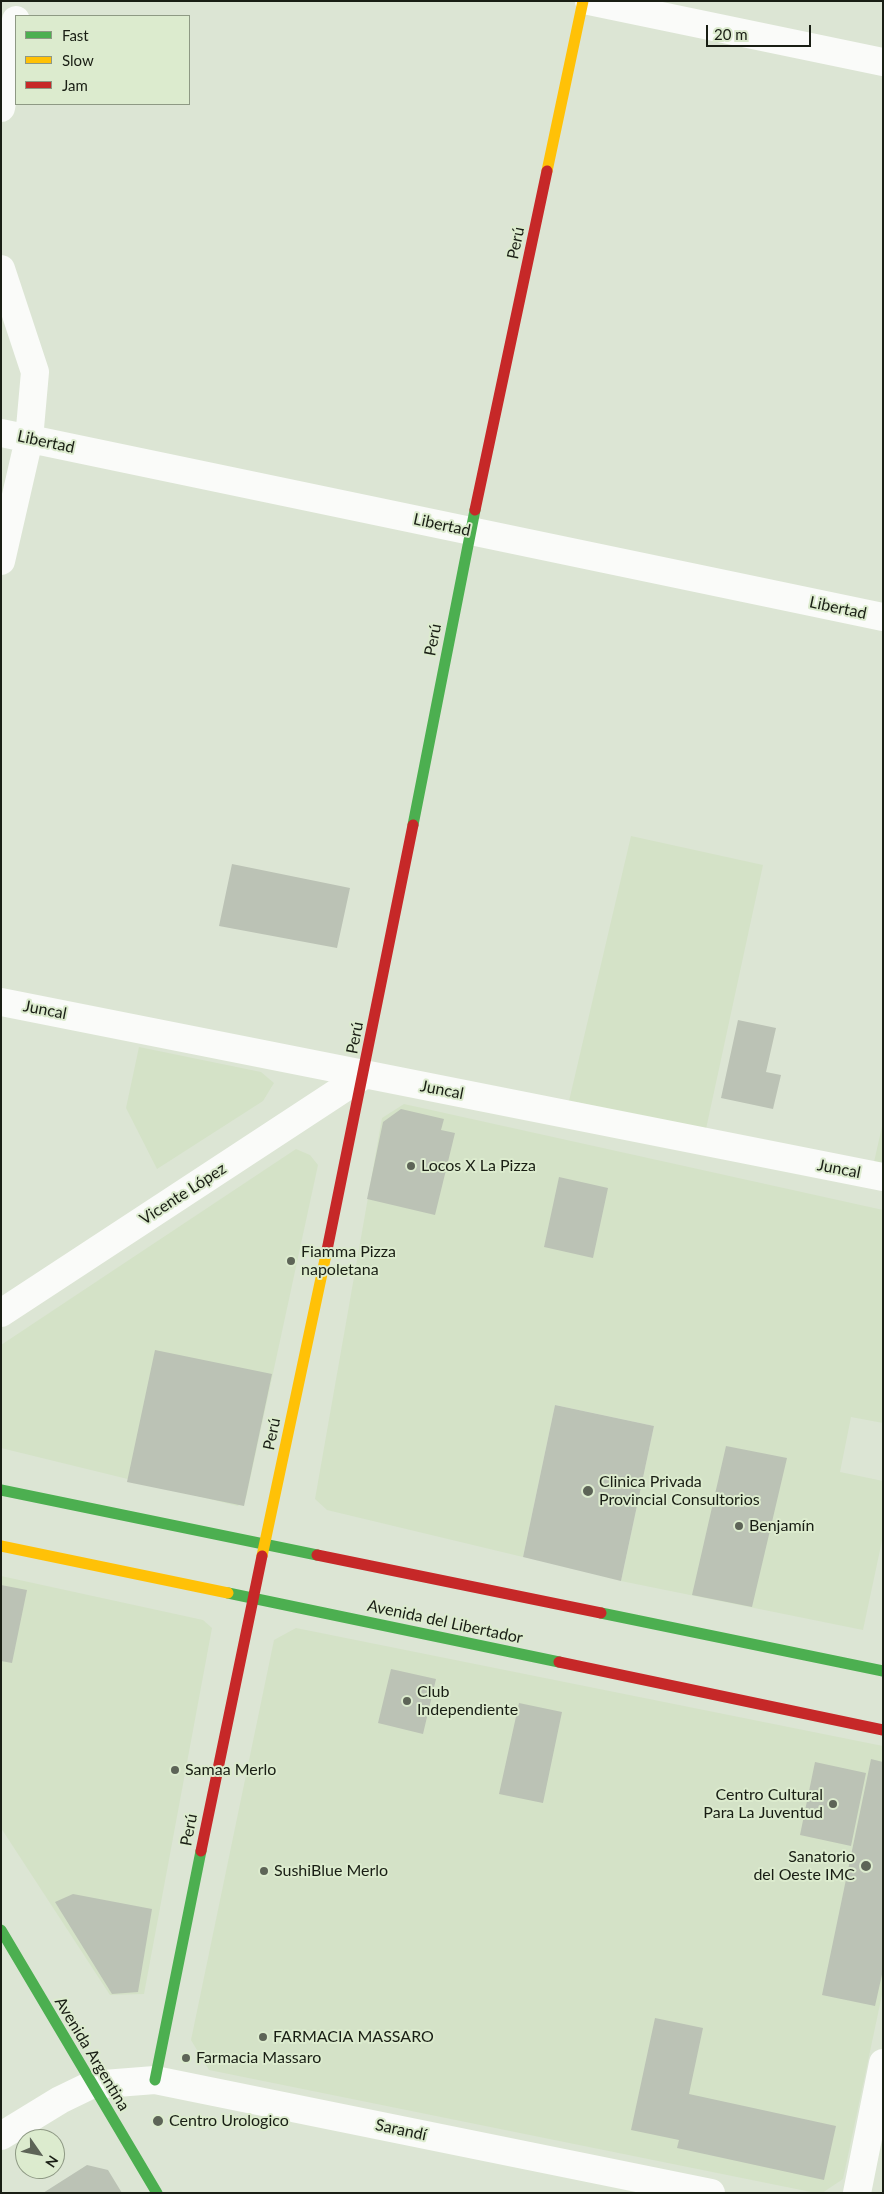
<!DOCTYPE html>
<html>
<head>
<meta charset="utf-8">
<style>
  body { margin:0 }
  #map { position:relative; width:884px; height:2194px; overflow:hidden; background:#dce5d4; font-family:Lato,sans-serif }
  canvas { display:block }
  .frame { position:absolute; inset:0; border:2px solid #191e14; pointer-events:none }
  .legend { position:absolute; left:15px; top:15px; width:175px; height:90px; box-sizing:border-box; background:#dcebce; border:1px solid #8e9984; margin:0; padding:6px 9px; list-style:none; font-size:15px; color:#191e14 }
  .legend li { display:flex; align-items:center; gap:10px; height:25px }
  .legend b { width:25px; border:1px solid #8e9984 }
  .north { position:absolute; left:15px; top:2129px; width:50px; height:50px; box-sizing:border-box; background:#dcebce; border:1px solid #8e9984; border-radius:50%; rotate:123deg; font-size:14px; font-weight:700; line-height:20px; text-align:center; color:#191e14 }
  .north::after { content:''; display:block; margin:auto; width:18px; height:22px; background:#5d6457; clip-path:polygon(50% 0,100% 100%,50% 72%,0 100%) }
  .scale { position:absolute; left:706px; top:25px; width:105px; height:22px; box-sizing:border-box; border:2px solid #191e14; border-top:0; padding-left:6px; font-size:15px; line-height:18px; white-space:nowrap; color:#191e14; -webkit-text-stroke:4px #dcebce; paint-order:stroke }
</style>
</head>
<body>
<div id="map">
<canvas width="884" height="2194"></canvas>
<div class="frame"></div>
<ul class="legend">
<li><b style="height:6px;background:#4caf50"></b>Fast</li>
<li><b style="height:6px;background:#ffc107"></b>Slow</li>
<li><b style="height:6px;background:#c62828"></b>Jam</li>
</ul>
<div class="north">N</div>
<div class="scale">20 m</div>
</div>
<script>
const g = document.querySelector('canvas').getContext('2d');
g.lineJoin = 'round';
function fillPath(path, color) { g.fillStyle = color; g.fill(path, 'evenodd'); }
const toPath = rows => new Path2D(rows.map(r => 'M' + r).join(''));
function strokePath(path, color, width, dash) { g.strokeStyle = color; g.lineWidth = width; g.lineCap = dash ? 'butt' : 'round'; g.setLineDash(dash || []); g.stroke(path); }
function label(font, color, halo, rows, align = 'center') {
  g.font = font + ' Lato,sans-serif'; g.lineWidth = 4; g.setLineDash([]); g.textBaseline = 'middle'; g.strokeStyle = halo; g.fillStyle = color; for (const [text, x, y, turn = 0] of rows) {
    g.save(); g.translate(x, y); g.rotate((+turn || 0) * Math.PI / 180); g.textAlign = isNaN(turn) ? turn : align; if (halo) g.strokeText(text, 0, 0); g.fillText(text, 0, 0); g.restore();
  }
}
const built = toPath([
  [631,836,763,865,706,1129,569,1101],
  [139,1047,261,1072,274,1083,263,1101,157,1169,126,1108],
  [404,1104,883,1210,883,1423,851,1417,840,1472,883,1481,883,1536,863,1630,621,1581,654,1426,555,1405,523,1557,327,1510,315,1499,382,1118],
  [883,1122,883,1163,874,1162],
  [296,1149,310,1155,318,1165,246,1498,238,1506,1,1448,1,1345],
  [1,1576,203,1620,212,1628,144,1994,110,1995,1,1828],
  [296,1628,883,1746,883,1990,843,2179,822,2193,816,2193,209,2070,191,2040,274,1640]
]);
const building = toPath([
  [232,864,350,888,337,948,219,926],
  [738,1020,776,1028,766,1072,781,1075,773,1109,721,1098],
  [401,1109,444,1119,441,1130,455,1133,435,1215,367,1199,383,1122],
  [559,1177,608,1188,593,1258,544,1247],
  [155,1350,272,1374,244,1506,127,1482],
  [555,1405,654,1426,621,1581,523,1557],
  [726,1446,787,1458,752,1607,692,1595],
  [1,1585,27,1590,12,1663,1,1661],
  [391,1669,436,1679,423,1734,378,1723],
  [519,1703,562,1712,543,1803,499,1794],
  [871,1759,883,1762,883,1970,875,2006,822,1995],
  [815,1762,866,1773,851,1846,800,1835],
  [73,1894,152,1909,138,1992,112,1994,55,1902],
  [655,2018,703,2028,689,2094,836,2126,824,2180,677,2148,679,2140,631,2130],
  [87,2165,108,2170,122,2193,43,2193]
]);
const street = toPath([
  [589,1,883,62],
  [1,108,16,20],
  [1,269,35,372,29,439,1,561],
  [1,433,883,617],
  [1,1002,883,1177],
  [1,1313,364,1075],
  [1,2136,60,2100,91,2085,155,2080,711,2193],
  [857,2193,883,2063]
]);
const fast = toPath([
  [413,825,475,510],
  [1,1490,317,1555],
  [228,1593,559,1662],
  [601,1613,883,1671],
  [1,1930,157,2193],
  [155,2080,201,1851]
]);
const slow = toPath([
  [547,171,583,1],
  [1,1546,228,1593],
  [262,1556,327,1250]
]);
const jam = toPath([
  [475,510,547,171],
  [327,1250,413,825],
  [317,1555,601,1613],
  [559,1662,883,1730],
  [201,1851,262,1556]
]);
const markers = [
  [411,1166,5,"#5d6457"],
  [291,1261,5,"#5d6457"],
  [588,1491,6,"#5d6457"],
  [739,1526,5,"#5d6457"],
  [407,1701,5,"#5d6457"],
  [175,1770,5,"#5d6457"],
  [833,1804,5,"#5d6457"],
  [866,1866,6,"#5d6457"],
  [264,1871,5,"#5d6457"],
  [263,2037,5,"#5d6457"],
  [186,2058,5,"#5d6457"],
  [158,2121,6,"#5d6457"]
];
const streetNames = [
  ["Perú",516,243,-78],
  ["Libertad",46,442,12],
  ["Libertad",442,525,12],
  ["Libertad",838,608,12],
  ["Perú",433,640,-79],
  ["Juncal",45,1010,11],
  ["Perú",355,1038,-79],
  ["Juncal",442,1090,11],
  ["Juncal",839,1169,11],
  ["Vicente López",183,1194,-33],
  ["Perú",272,1434,-78],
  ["Avenida del Libertador",445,1622,12],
  ["Perú",189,1830,-79],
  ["Avenida Argentina",92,2054,59],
  ["Sarandí",401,2130,12]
];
const poiNames = [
  ["Locos X La Pizza",421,1166],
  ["Fiamma Pizza",301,1252],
  ["napoletana",301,1270],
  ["Clinica Privada",599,1482],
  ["Provincial Consultorios",599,1500],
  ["Benjamín",749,1526],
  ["Club",417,1692],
  ["Independiente",417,1710],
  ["Samaa Merlo",185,1770],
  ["Centro Cultural",823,1795,"right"],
  ["Para La Juventud",823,1813,"right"],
  ["Sanatorio",855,1857,"right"],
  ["del Oeste IMC",855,1875,"right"],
  ["SushiBlue Merlo",274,1871],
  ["FARMACIA MASSARO",273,2037],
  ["Farmacia Massaro",196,2058],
  ["Centro Urologico",169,2121]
];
fillPath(built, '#d4e2c7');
fillPath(building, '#bbc2b5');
strokePath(street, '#fafbf9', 28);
strokePath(fast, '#4caf50', 11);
strokePath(slow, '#ffc107', 11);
strokePath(jam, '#c62828', 11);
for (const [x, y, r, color] of markers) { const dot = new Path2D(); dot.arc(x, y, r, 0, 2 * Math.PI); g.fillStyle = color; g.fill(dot); strokePath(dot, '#dcebce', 2); }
label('16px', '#191e14', '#dcebce', streetNames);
label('16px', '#191e14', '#dcebce', poiNames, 'left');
</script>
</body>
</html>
